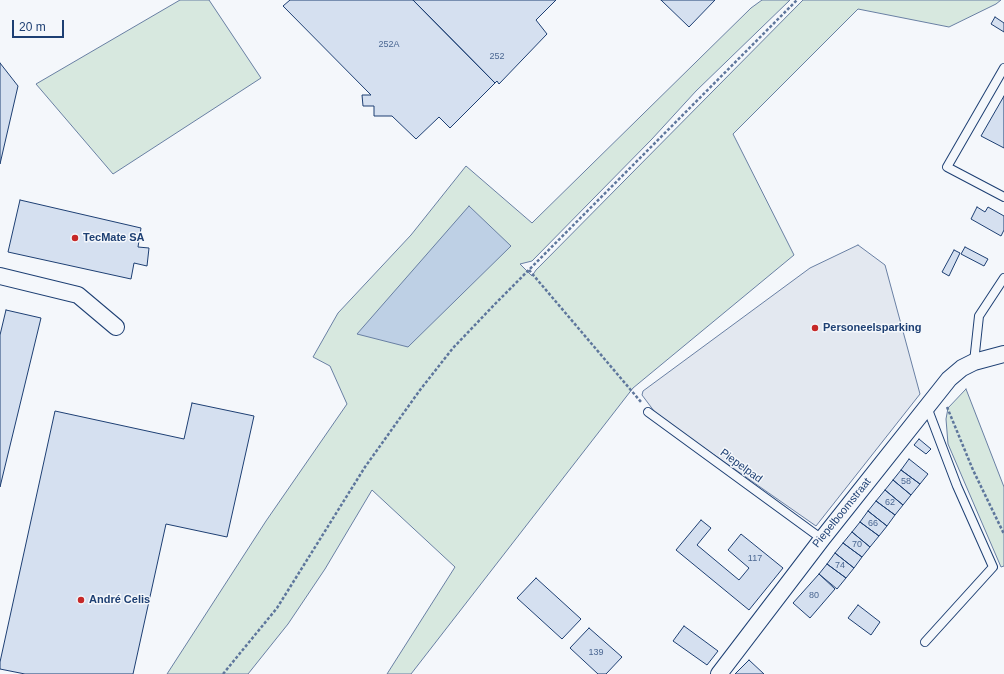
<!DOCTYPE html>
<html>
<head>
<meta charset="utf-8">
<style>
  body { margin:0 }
  #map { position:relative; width:1004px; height:674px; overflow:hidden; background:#f4f7fb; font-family:Helvetica,sans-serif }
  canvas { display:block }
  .scale { position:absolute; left:12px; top:20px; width:52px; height:18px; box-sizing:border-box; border:2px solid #1d3f73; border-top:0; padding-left:5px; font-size:12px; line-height:14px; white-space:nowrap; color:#1d3f73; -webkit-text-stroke:3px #f4f7fb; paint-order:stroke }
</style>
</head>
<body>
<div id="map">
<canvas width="1004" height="674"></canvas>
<div class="scale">20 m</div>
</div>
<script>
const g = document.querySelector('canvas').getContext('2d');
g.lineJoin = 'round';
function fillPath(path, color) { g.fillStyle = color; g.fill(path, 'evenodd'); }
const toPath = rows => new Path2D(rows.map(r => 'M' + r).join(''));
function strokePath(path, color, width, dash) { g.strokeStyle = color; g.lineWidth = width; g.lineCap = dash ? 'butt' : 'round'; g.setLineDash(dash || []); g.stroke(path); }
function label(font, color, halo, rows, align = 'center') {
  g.font = font + ' Helvetica,sans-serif'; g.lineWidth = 3; g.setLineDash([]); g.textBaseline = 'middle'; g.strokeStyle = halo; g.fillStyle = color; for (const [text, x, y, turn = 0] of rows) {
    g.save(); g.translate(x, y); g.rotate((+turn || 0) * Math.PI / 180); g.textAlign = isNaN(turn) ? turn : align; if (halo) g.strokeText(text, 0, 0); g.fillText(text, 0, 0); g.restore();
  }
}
const green = toPath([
  [180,0,209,0,261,78,113,174,36,84,180,0],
  [762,0,790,0,696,91,652,139,532,261,520,264,532,276,536,270,803,0,1001,0,996,4,949,27,858,9,733,134,794,255,633,388,411,674,387,674,455,567,372,490,325,569,288,624,248,674,167,674,266,521,347,404,330,366,313,357,338,313,411,235,466,166,532,223,751,8,762,0],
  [966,389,1004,487,1004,566,1001,567,948,444,946,419,948,408,966,389]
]);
const parking = toPath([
  [858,245,885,265,920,394,816,526,657,415,642,395,643,391,810,268,858,245]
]);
const water = toPath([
  [469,206,511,246,408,347,357,334,469,206]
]);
const building = toPath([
  [290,0,413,0,495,83,450,128,439,117,416,139,392,116,374,116,374,106,363,106,362,95,371,95,283,6,290,0],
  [413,0,556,0,536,20,547,34,499,84,497,81,495,83,413,0],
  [661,0,715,0,689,27,661,0],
  [995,17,1004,23,1004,32,991,24,995,17],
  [0,63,18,86,0,164,0,63],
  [1004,96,1004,148,981,136,1004,96],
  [20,200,141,228,138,247,149,248,147,266,134,263,131,279,8,252,20,200],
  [977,207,985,212,988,207,1004,216,1004,230,1001,236,971,219,977,207],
  [965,247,988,259,984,266,961,254,965,247],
  [954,250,960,253,949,276,942,272,954,250],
  [6,310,41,318,0,487,0,335,6,310],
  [192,403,254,416,227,537,166,524,133,674,25,674,0,669,0,662,55,411,184,439,192,403],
  [919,439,931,449,926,454,914,445,919,439],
  [909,459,928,474,920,484,901,470,909,459],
  [901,470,920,484,911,495,893,480,901,470],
  [893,480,911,495,903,505,885,490,893,480],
  [885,490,903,505,895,515,876,501,885,490],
  [876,501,895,515,887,526,868,511,876,501],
  [868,511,887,526,879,536,860,522,868,511],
  [701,520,711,528,697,545,739,580,749,568,728,550,741,534,783,568,749,610,676,550,701,520],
  [860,522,879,536,870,547,852,532,860,522],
  [852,532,870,547,862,557,843,543,852,532],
  [843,543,862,557,854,568,835,553,843,543],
  [835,553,854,568,846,578,827,564,835,553],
  [827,564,846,578,837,589,819,574,827,564],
  [819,574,835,589,810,618,793,603,819,574],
  [536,578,581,619,562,639,517,598,536,578],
  [858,605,880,622,871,635,848,618,858,605],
  [684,626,718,651,707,665,673,641,684,626],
  [589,628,622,657,606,674,598,674,570,648,589,628],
  [749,660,764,674,735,674,749,660]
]);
const path = toPath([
  [529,270,641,402],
  [947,407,973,470,1004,534],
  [223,674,277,608,365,467,420,390,453,348,495,304,797,0]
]);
const lane = toPath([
  [1004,68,947,167,1004,197],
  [974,362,979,316,1004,278],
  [648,412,822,539],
  [925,642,993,567,957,486,927,407]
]);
const street = toPath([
  [0,276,78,295,116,327],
  [719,674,822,539,949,379,962,368,974,362,1004,354]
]);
const markers = [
  [75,238,4,"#c62828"],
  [815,328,4,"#c62828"],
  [81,600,4,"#c62828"]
];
const numberNames = [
  ["252A",389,45],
  ["252",497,57],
  ["58",906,482],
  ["62",890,503],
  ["66",873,524],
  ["70",857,545],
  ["117",755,559],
  ["74",840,566],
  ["80",814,596],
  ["139",596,653]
];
const poiNames = [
  ["TecMate SA",83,238],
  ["Personeelsparking",823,328],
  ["André Celis",89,600]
];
const streetNames = [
  ["Piepelpad",741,466,36],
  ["Piepelboomstraat",842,513,-51]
];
fillPath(green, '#d7e8df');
strokePath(green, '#687fa3', 1);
fillPath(parking, '#e3e8f0');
strokePath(parking, '#687fa3', 1);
fillPath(water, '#bed0e5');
strokePath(water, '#687fa3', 1);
fillPath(building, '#d5e0f0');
strokePath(building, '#1d3f73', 1);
strokePath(lane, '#1d3f73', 10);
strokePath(street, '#1d3f73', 18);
strokePath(path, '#5e769c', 2.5, [3, 2]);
strokePath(lane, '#f4f7fb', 8);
strokePath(street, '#f4f7fb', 16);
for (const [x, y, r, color] of markers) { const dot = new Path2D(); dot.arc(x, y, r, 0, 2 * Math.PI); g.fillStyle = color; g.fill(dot); strokePath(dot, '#f4f7fb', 1.5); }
label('9px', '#4b6792', null, numberNames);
label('bold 11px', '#1d3f73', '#f4f7fb', poiNames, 'left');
label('11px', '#1d3f73', '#f4f7fb', streetNames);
</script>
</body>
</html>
